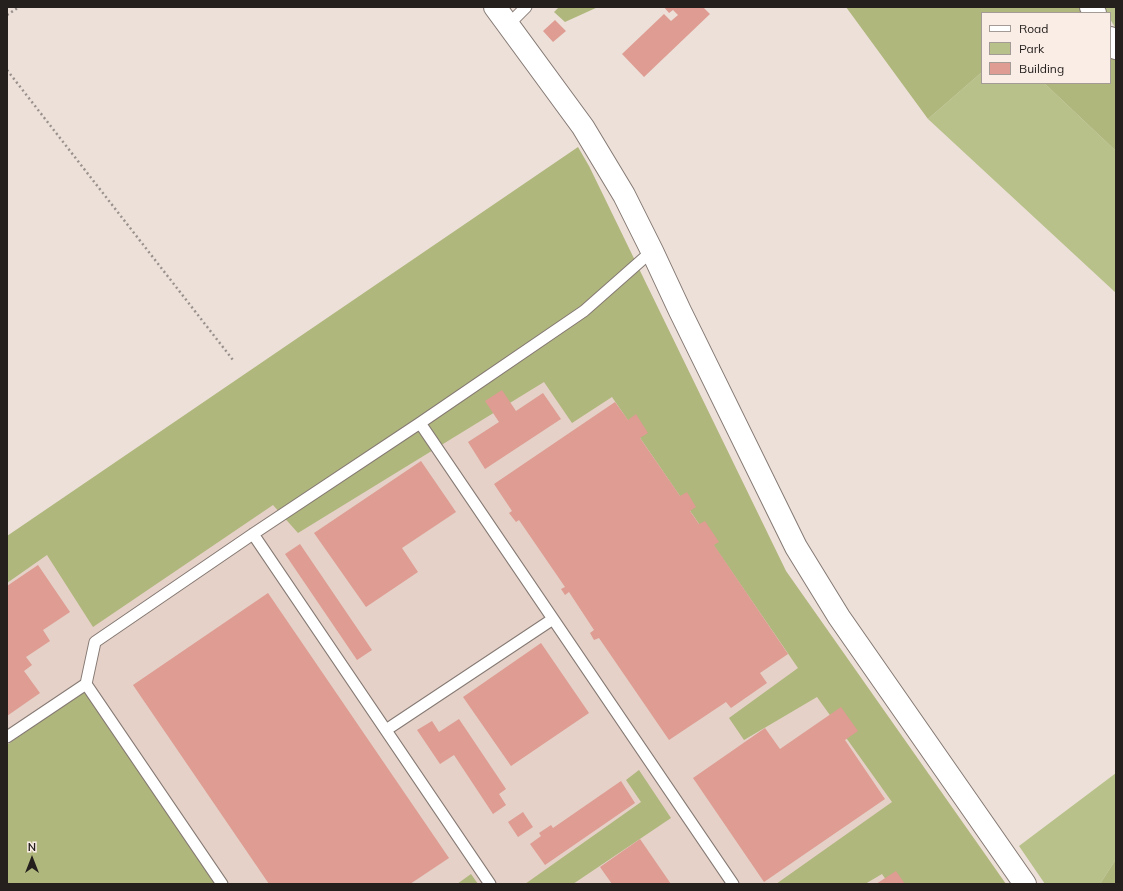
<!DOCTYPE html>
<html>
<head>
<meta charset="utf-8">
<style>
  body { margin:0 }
  #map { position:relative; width:1123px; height:891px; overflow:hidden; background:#ece0d9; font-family:Mulish,sans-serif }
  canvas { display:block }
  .frame { position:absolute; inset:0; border:8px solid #25201e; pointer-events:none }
  .legend { position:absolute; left:981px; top:12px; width:130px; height:72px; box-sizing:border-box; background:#faede6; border:1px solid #a59b96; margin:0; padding:5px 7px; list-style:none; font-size:12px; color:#25201e }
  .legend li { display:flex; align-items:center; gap:8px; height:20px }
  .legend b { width:20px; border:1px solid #a59b96 }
  .north { position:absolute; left:12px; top:839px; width:40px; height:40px; -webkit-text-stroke:3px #faede6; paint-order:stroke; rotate:0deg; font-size:11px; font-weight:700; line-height:16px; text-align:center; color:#25201e }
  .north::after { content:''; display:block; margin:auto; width:14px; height:18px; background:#25201e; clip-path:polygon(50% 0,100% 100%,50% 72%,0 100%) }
</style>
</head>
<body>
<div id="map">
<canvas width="1123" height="891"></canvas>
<div class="frame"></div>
<ul class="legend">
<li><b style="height:5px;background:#fff"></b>Road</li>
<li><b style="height:11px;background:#b8c18a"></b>Park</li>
<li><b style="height:11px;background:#de9c92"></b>Building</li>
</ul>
<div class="north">N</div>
</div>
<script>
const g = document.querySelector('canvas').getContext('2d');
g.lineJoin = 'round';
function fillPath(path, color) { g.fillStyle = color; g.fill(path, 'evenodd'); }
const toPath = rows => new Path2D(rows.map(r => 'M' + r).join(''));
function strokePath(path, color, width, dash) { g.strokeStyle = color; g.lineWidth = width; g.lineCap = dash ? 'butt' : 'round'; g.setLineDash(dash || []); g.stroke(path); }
const built = toPath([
  [589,166,786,571,1006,884,185,884,7,793,7,566]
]);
const green = toPath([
  [1103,7,1116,7,1116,29,1110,19,1110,13,1106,13],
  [982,72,982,83,1044,83,1116,151,1116,293,928,119],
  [1116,773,1116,859,1100,884,1045,884,1019,846]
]);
const forest = toPath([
  [559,7,598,7,565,22,554,12],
  [846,7,1083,7,1087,13,982,13,982,72,928,119],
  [1110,50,1116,60,1116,151,1044,83,1110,83],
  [578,147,589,166,786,571,1006,884,889,884,882,874,865,884,776,884,892,802,817,697,744,740,729,718,798,668,612,397,572,423,544,382,298,533,273,505,93,627,47,555,7,583,7,536],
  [85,690,215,884,7,884,7,745],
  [639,770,671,818,573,884,525,884,641,802,626,780],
  [1116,859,1116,884,1100,884],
  [471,874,478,884,457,884]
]);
const building = toPath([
  [664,7,703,7,710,14,644,77,622,54,664,14,671,21,678,15,673,10,669,13],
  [555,20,566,31,553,42,543,31],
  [502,390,516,411,543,393,561,419,485,469,468,442,499,422,485,401],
  [615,402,628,420,636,414,648,433,640,438,680,496,687,492,696,507,690,511,699,524,705,521,719,542,714,545,788,654,760,673,767,683,731,708,726,702,669,740,599,638,594,640,590,633,594,630,569,592,565,595,561,589,565,587,519,520,516,522,509,513,512,511,494,484],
  [421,461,456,512,402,548,418,572,366,607,314,533],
  [300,544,372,650,357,660,285,554],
  [38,565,70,612,43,630,50,641,26,657,32,665,24,671,40,693,7,716,7,586],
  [268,593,449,858,410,884,269,884,133,685],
  [541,643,589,713,511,766,463,697],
  [841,707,858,731,845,740,885,799,764,882,693,778,765,728,780,749],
  [459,719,506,789,499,794,506,805,493,814,454,755,440,764,417,730,432,721,439,732],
  [621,781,635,803,545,865,530,844,541,836,539,833,551,825,553,828],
  [523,812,533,827,518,837,508,822],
  [640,839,671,884,612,884,600,867],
  [896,871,905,884,876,884]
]);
const path = toPath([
  [7,15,19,7],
  [7,70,233,360]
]);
const lane = toPath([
  [508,25,526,7],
  [420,423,733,884],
  [253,534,490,884],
  [86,684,222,884],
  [386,730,553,619],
  [7,737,86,684,95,642,253,534,420,423,584,311,652,251]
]);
const secondary = toPath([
  [495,7,583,127,624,195,652,251,680,311,796,547,839,617,1025,884],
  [1091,7,1095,13],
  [1110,38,1116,48]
]);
fillPath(built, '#e5d1c8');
fillPath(green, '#b8c18a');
fillPath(forest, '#afb77c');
fillPath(building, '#de9c92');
strokePath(lane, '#857973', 13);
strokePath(secondary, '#857973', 24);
strokePath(path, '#9a918c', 2.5, [2, 3]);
strokePath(lane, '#fff', 11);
strokePath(secondary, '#fff', 22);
</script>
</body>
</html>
